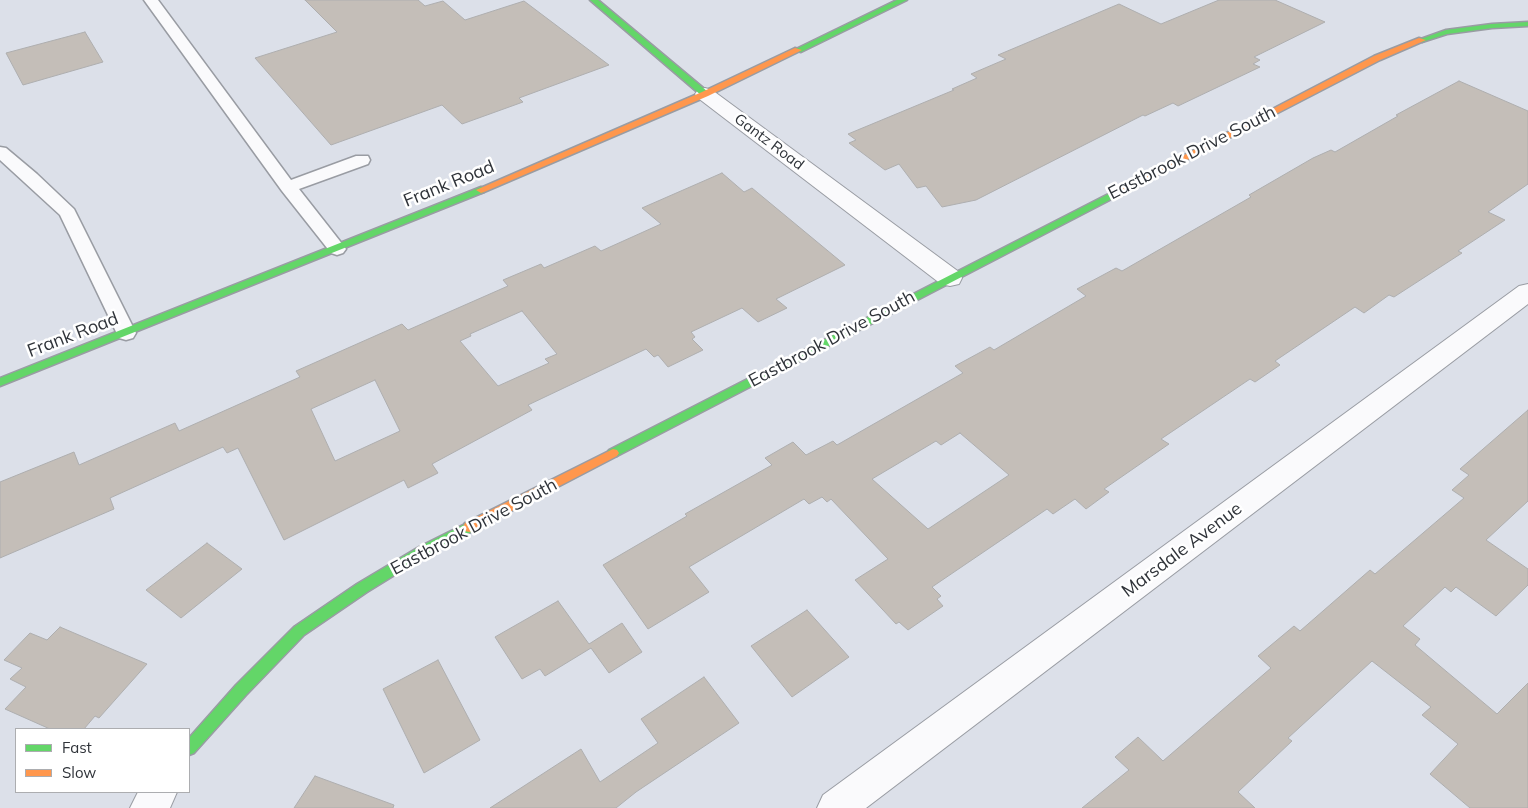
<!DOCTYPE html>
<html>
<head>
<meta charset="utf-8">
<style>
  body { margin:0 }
  #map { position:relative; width:1528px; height:808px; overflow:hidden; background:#dce0e9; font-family:Mulish,sans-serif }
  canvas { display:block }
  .legend { position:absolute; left:15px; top:728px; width:175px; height:65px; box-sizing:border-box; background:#fff; border:1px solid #acadb0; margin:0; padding:6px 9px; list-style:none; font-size:15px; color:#2f3339 }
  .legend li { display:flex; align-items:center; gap:10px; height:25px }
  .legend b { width:25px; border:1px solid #acadb0 }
</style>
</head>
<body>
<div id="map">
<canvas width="1528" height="808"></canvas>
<ul class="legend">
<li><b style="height:6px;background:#63d668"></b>Fast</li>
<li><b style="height:6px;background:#ff974d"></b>Slow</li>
</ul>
</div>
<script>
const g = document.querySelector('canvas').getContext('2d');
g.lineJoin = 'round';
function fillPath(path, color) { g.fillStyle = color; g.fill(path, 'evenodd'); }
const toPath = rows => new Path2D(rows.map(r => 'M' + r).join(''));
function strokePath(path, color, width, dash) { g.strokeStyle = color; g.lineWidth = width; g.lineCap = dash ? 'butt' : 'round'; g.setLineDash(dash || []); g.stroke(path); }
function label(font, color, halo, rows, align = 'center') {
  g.font = font + ' Mulish,sans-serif'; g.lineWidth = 5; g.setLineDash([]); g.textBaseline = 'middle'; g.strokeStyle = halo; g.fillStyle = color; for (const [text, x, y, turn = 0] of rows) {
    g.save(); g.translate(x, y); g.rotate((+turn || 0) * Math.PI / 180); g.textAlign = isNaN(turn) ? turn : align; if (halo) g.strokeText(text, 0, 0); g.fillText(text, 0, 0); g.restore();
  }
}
const building = toPath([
  [305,0,418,0,425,6,443,1,465,20,524,1,609,65,519,98,523,102,462,124,442,105,331,145,255,58,337,32,305,0],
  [1219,0,1275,0,1325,22,1254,57,1260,60,1253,64,1260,67,1178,106,1173,103,1145,116,1143,115,976,200,942,207,926,186,917,188,899,164,885,170,849,143,856,140,848,134,954,90,952,89,977,78,971,74,1006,59,998,55,1119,4,1161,24,1219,0],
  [85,32,103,62,23,85,6,53,85,32],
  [1459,81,1528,111,1528,184,1488,212,1505,220,1458,251,1462,253,1394,297,1389,295,1364,313,1355,307,1275,361,1280,365,1255,382,1250,379,1161,439,1169,444,1104,489,1109,492,1086,509,1075,499,1053,514,1047,509,932,587,941,596,937,599,943,606,908,630,899,622,896,624,855,580,888,559,831,499,827,502,822,497,809,504,804,499,689,567,709,592,648,629,603,565,687,516,685,514,772,465,765,458,793,442,806,455,833,441,837,445,963,373,955,366,990,347,994,350,1086,296,1077,289,1116,268,1122,271,1251,197,1249,195,1313,158,1331,150,1335,152,1398,116,1396,115,1459,81],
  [960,433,1009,475,928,529,872,479,936,441,941,445,960,433],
  [722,173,744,192,752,188,845,265,776,299,787,308,758,322,742,308,691,332,695,337,692,339,703,350,668,367,658,355,654,357,646,349,528,405,532,410,432,464,438,473,408,488,404,480,284,540,238,448,227,453,223,447,110,498,114,509,0,558,0,482,74,452,79,465,175,423,179,431,300,377,296,371,402,324,408,330,508,286,503,280,541,264,544,268,595,246,601,251,661,224,642,208,722,173],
  [522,311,557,354,545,359,549,363,498,386,460,341,471,336,470,334,522,311],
  [375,380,400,431,335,461,311,409,375,380],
  [1528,410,1528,501,1486,540,1528,569,1528,585,1496,616,1456,587,1451,592,1445,587,1403,626,1420,639,1415,645,1497,714,1528,683,1528,808,1470,808,1430,774,1458,744,1422,715,1431,707,1372,661,1288,738,1292,741,1238,792,1255,808,1082,808,1129,770,1115,757,1138,737,1163,761,1271,668,1258,656,1294,626,1300,631,1370,570,1375,574,1464,498,1452,490,1469,475,1460,469,1528,410],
  [207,543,242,569,181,618,146,590,207,543],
  [558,601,589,644,622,623,642,652,609,673,591,648,545,676,540,669,522,679,495,637,558,601],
  [807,610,849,657,792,697,751,646,807,610],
  [60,627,147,664,99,718,95,716,84,729,50,729,5,709,26,687,10,679,22,668,4,660,30,633,47,640,60,627],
  [438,660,480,740,424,773,383,689,438,660],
  [704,677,739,723,636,792,616,808,490,808,581,749,600,782,658,743,641,719,704,677],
  [315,776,394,805,393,808,294,808,315,776]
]);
const lane = toPath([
  [144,0,158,0,291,180,356,156,368,156,370,160,368,164,299,189,343,245,346,249,343,253,337,255,331,253,282,191,144,0],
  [0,147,6,148,37,174,74,209,136,333,133,338,126,340,119,338,60,215,0,160,0,147]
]);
const street = toPath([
  [705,88,712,90,959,272,962,278,959,284,950,286,941,284,698,98,695,94,698,90,705,88],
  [1528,284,1528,304,866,808,817,808,823,795,1519,286,1528,284],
  [138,792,177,792,170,808,130,808,138,792]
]);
const fast = toPath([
  [590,0,598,0,708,92,708,96,702,96,590,0],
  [897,0,907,0,801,52,794,50,897,0],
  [1528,22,1528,26,1492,28,1447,34,1422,42,1418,40,1446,30,1492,24,1528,22],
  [1124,186,1127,187,1127,191,617,456,609,456,607,453,609,450,1124,186],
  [481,187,484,188,484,192,0,386,0,378,481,187],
  [469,522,473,523,475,527,473,531,427,555,367,592,304,635,246,695,194,753,189,755,189,738,236,685,294,627,357,584,419,547,469,522]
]);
const slow = toPath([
  [1419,38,1426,40,1380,60,1127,191,1121,191,1119,189,1374,56,1419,38],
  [795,48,802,50,708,96,484,192,481,193,476,190,702,92,795,48],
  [613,449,617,450,619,453,617,456,473,531,469,532,465,531,463,527,465,523,613,449]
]);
const farStreetnames = [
  ["Gantz Road",769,142,37]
];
const streetNames = [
  ["Eastbrook Drive South",1192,153,-27],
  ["Frank Road",449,184,-22],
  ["Frank Road",73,335,-21],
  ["Eastbrook Drive South",832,339,-28],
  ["Eastbrook Drive South",474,527,-28],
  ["Marsdale Avenue",1182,550,-37]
];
fillPath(building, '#c4beb8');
strokePath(building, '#aeaeaf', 1);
strokePath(lane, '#999ca3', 3);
strokePath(street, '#999ca3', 2);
strokePath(fast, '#999ca3', 3);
strokePath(slow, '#999ca3', 3);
fillPath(lane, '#fafafc');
fillPath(street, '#fafafc');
fillPath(fast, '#63d668');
fillPath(slow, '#ff974d');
label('15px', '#2f3339', '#fff', farStreetnames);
label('18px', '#2f3339', '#fff', streetNames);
</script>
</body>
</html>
